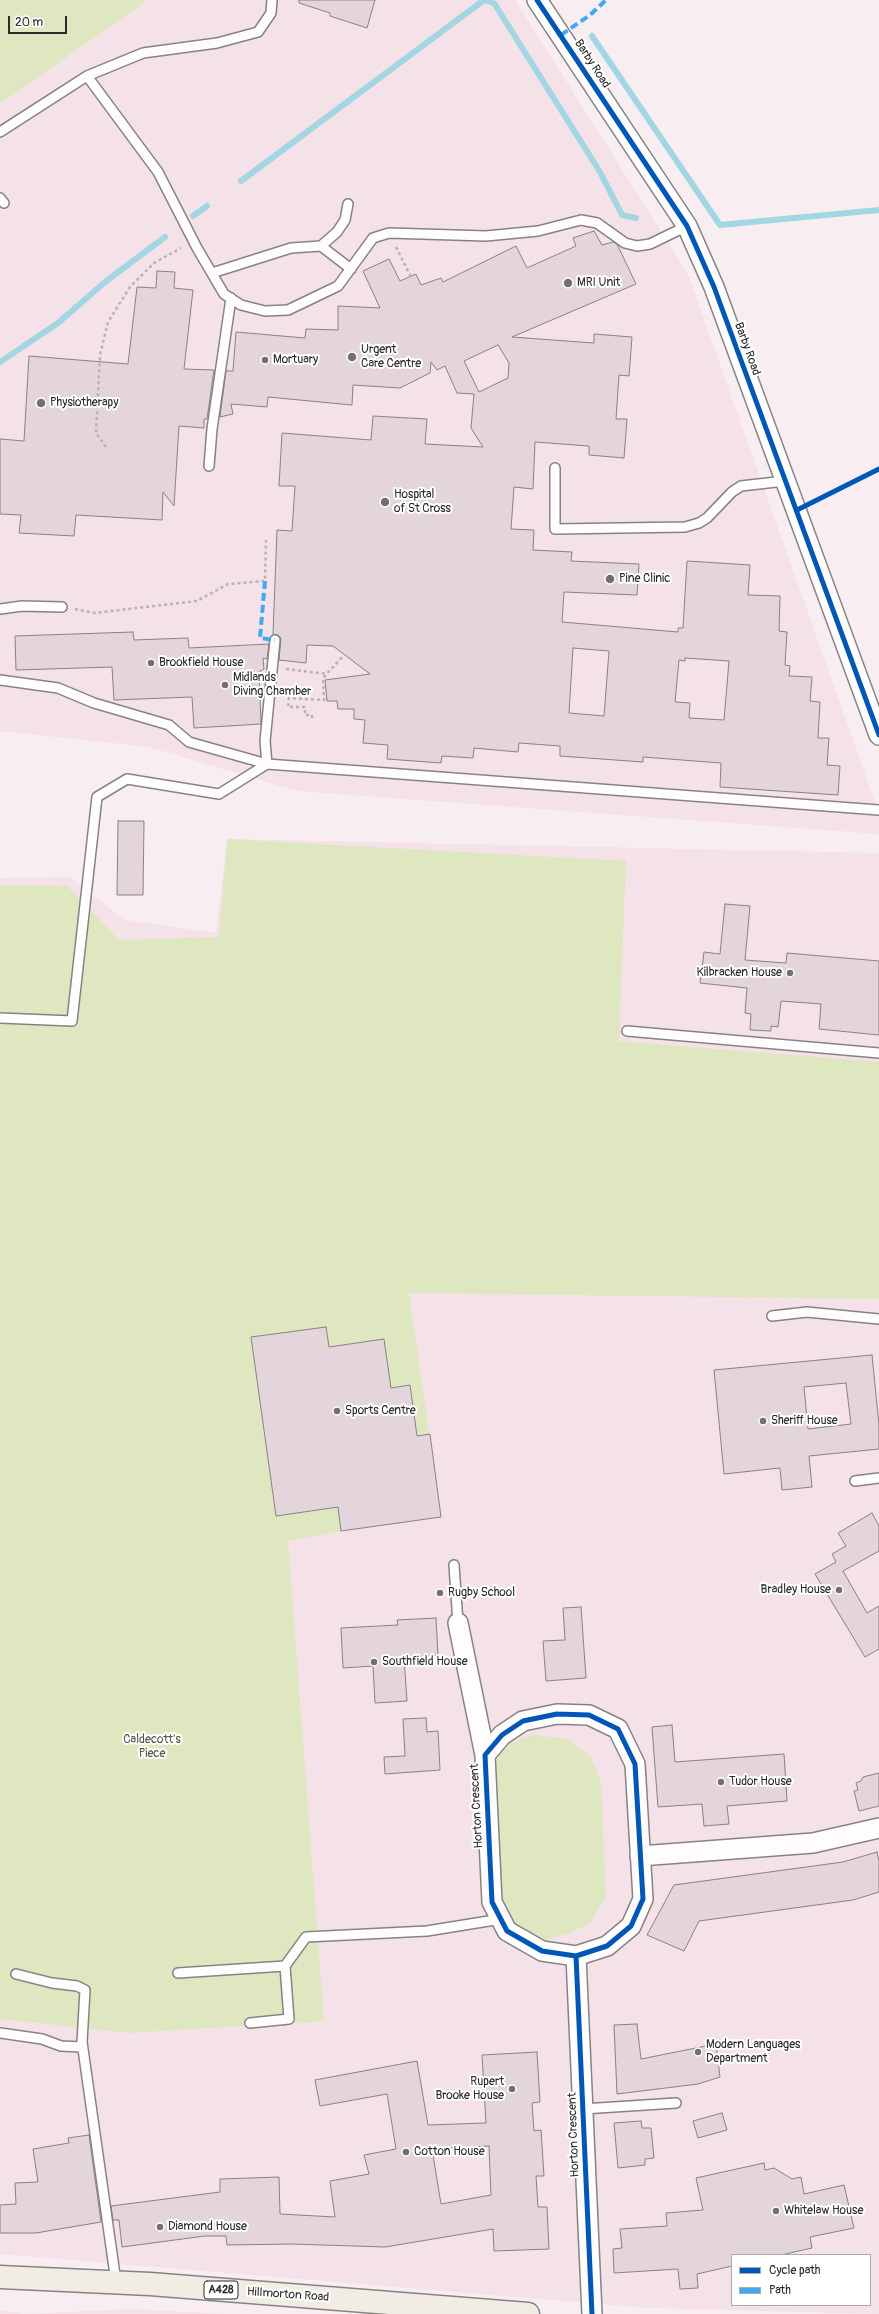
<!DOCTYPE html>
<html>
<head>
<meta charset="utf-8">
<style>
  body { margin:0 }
  #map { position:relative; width:879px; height:2314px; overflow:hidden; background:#f8eef2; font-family:Pangolin,sans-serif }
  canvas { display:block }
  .legend { position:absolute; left:731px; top:2254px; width:140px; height:52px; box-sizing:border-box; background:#fff; border:1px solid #aaa; margin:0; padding:5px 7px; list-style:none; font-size:12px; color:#2b2b2b }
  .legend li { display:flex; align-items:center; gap:8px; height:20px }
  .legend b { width:20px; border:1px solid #aaa }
  .scale { position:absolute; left:8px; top:16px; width:59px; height:18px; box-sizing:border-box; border:2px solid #2b2b2b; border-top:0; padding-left:5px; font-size:12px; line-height:14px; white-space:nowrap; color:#2b2b2b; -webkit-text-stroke:3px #fff; paint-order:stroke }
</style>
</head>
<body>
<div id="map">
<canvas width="879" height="2314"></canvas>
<ul class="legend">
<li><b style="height:5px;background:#0057b8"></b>Cycle path</li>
<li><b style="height:5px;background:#3fa9f5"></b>Path</li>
</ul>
<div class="scale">20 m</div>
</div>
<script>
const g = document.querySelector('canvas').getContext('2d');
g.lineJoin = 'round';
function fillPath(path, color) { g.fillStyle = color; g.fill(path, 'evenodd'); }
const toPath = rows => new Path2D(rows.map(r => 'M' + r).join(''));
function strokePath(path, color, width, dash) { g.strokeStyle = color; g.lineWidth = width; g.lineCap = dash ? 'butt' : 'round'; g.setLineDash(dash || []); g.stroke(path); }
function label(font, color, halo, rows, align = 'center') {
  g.font = font + ' Pangolin,sans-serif'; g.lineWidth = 4; g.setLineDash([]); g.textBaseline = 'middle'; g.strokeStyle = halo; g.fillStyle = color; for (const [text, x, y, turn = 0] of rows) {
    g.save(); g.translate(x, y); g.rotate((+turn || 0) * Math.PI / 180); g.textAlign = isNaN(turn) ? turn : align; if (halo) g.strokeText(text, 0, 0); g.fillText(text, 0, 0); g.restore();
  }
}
const built = toPath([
  [148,0,515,0,688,274,879,813,879,834,297,791,149,747,0,731,0,104],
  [227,839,879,853,879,2314,648,2308,0,2254,0,878,69,877,125,920,216,933],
  [732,2255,870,2255,870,2305,732,2305],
  [131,2309,224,2314,0,2314,0,2310,23,2314]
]);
const green = toPath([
  [0,0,148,0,0,104],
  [227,839,626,861,619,1041,879,1062,879,1299,409,1293,441,1517,341,1531,288,1541,324,2021,128,2033,0,2019,0,885,67,886,119,940,219,937],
  [533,1735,567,1739,591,1757,601,1783,606,1896,591,1922,571,1933,541,1941,495,1923,488,1759,507,1744]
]);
const stream = toPath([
  [592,36,720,225,879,210],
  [241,181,484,0,494,3,600,172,622,215,636,218],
  [193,216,207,206],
  [0,362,58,323,105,282,165,237]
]);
const building = toPath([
  [299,0,375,0,367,28,330,16,330,13,299,3,299,0],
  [594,231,602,245,613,242,617,244,636,284,512,337,594,343,594,334,632,337,629,376,619,375,616,419,627,419,624,458,589,455,589,446,535,442,533,489,514,487,511,529,534,530,533,550,572,552,571,561,639,564,637,595,564,592,562,622,678,632,678,628,683,628,687,561,750,565,748,595,780,596,779,631,787,632,785,665,790,666,789,676,812,677,810,701,820,702,818,738,829,738,827,765,840,766,838,795,720,787,721,763,643,757,643,762,560,756,560,746,519,743,518,752,474,748,473,758,442,756,441,763,387,759,388,745,363,743,365,720,354,719,354,709,338,709,337,701,327,701,325,680,370,674,333,646,307,645,306,663,279,660,281,638,278,635,273,634,277,530,292,531,295,486,279,486,282,433,371,440,373,416,427,419,425,444,483,447,471,428,474,394,457,393,445,366,437,370,431,362,430,373,400,388,353,385,352,405,268,397,267,407,231,404,233,414,220,417,226,371,233,371,236,332,305,338,306,329,338,330,338,306,380,308,363,271,389,259,400,281,416,274,421,285,441,278,443,282,516,246,527,268,576,246,573,238,594,231],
  [498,345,509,363,508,378,479,392,464,361,498,345],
  [573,648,609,651,604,716,569,713,573,648],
  [685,658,729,661,724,720,689,718,690,703,675,702,679,660,685,661,685,658],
  [157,271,175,272,174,288,193,290,184,369,214,370,207,419,204,419,204,428,179,426,174,506,163,492,162,520,76,515,74,536,19,533,21,515,0,514,0,439,24,441,29,356,128,364,137,287,156,288,157,271],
  [133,632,134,640,188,638,189,648,269,644,267,659,263,658,264,669,259,672,261,724,194,728,192,697,114,700,112,667,16,670,15,636,133,632],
  [118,821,144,821,143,895,117,895,118,821],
  [725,904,750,906,745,960,786,963,787,953,879,961,879,1035,819,1029,821,1004,781,1001,778,1027,771,1026,771,1031,750,1030,751,1014,745,1013,747,988,700,983,704,952,720,954,725,904],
  [326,1327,329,1347,384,1339,391,1388,410,1385,417,1436,430,1434,441,1517,341,1531,338,1507,276,1516,251,1337,326,1327],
  [872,1355,879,1425,879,1449,809,1456,812,1487,782,1490,780,1468,724,1474,714,1370,872,1355],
  [846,1383,851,1424,808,1429,804,1387,846,1383],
  [872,1513,879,1526,879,1551,843,1571,867,1613,879,1606,879,1649,865,1657,815,1574,836,1562,832,1554,846,1546,838,1533,872,1513],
  [581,1607,586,1678,546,1681,543,1641,565,1640,563,1608,581,1607],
  [436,1618,438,1655,404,1658,407,1701,375,1703,373,1666,343,1668,341,1628,398,1625,397,1620,436,1618],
  [426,1718,427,1732,438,1731,440,1770,385,1774,384,1757,405,1756,403,1719,426,1718],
  [672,1725,675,1762,784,1754,787,1801,727,1806,729,1824,704,1826,702,1804,658,1807,652,1727,672,1725],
  [879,1773,879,1806,859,1811,854,1791,858,1790,856,1783,861,1781,863,1777,879,1773],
  [877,1852,879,1862,879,1892,853,1900,699,1921,684,1951,647,1935,674,1885,843,1862,877,1852],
  [637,2024,641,2059,716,2044,720,2077,698,2084,617,2094,614,2025,637,2024],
  [537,2052,540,2102,532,2103,534,2131,541,2130,544,2176,536,2176,538,2207,547,2207,549,2249,494,2251,493,2229,385,2247,292,2244,227,2245,226,2236,205,2236,122,2247,119,2220,113,2220,111,2206,220,2192,220,2179,279,2177,280,2214,335,2217,330,2181,369,2174,364,2155,396,2149,387,2094,320,2106,315,2080,417,2061,428,2125,486,2123,482,2055,537,2052],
  [489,2146,491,2195,441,2204,432,2149,489,2146],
  [722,2113,727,2130,698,2138,693,2121,722,2113],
  [641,2121,642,2128,651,2128,654,2158,645,2159,645,2165,618,2168,614,2123,641,2121],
  [89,2135,101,2222,36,2233,0,2233,0,2205,16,2204,15,2183,38,2182,33,2149,69,2143,68,2138,89,2135],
  [764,2163,765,2170,774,2168,792,2179,801,2177,804,2194,844,2185,854,2228,810,2237,812,2248,781,2255,732,2255,732,2266,697,2274,698,2288,680,2289,678,2269,614,2273,613,2249,622,2248,620,2229,667,2226,666,2213,703,2210,696,2178,764,2163]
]);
const path = toPath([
  [396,247,411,277],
  [106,447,96,433,100,355,108,322,130,287,154,263,181,248],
  [75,609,94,613,197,601,228,584,265,581,266,540],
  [286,669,327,674],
  [312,718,312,715,305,715,305,707,288,707,289,698,324,700,323,678,344,655]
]);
const lane = toPath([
  [87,76,158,172,197,248,224,294,241,305,265,311,288,310,338,286,373,238,389,233,486,236,538,231,581,220,597,223,625,243,637,246,650,244,687,226],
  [0,132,87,76,143,53,217,43,258,32,271,13,272,0],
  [0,198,4,203],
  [321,246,337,232,345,220,348,204],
  [212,273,291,248,321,246,351,269],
  [209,466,212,429,231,298],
  [555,468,555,529,685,527,699,523,707,518,732,492,741,486,785,481],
  [0,609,22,606,62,607],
  [0,680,58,688,94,703,169,725,189,742,267,764,879,810],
  [267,764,265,741,275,640],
  [0,1018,72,1021,97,797,127,779,219,794,267,764],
  [627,1031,879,1053],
  [772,1316,807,1312,879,1319],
  [855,1481,879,1478],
  [454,1565,458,1623],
  [178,1973,285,1966],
  [16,1974,52,1983,77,1986,85,1990,82,2042,116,2282],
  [250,2023,289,2019,285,1966,306,1937,427,1931,501,1919],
  [0,2033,42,2039,61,2046,82,2047],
  [583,2109,676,2103]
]);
const street = toPath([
  [537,0,687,226,714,287,879,735],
  [458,1623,485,1755],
  [557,1714,589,1715,618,1729,635,1764,643,1899,631,1926,607,1946,576,1956,542,1951,507,1931,492,1902,485,1755,502,1735,523,1721,557,1714],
  [640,1856,813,1843,879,1828],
  [576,1956,592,2314]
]);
const highway = toPath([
  [0,2277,150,2284,528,2314]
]);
const quiet = toPath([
  [561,35,590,15,606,0],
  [265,581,260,638,275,640]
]);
const cycleway = toPath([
  [537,0,687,226,714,287,879,735],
  [797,510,879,469],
  [557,1714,589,1715,618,1729,635,1764,643,1899,631,1926,607,1946,576,1956,542,1951,507,1931,492,1902,485,1755,502,1735,523,1721,557,1714],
  [576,1956,592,2314]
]);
const markers = [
  [568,283,5,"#736f71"],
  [352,357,5,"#736f71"],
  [265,360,4,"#736f71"],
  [41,403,5,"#736f71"],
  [385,502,5,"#736f71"],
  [610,579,5,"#736f71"],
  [151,663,4,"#736f71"],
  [225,685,4,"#736f71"],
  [790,973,4,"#736f71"],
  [337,1411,4,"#736f71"],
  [763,1421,4,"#736f71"],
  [839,1590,4,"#736f71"],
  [440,1593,4,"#736f71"],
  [374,1662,4,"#736f71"],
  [721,1782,4,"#736f71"],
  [698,2052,4,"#736f71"],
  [512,2089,4,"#736f71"],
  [406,2152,4,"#736f71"],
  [776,2211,4,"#736f71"],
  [160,2227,4,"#736f71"]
];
const shields = [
  [221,2290,34]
];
const shieldNames = [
  ["A428",221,2290]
];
const streetNames = [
  ["Barby Road",592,64,57],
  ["Barby Road",747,349,70],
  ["Horton Crescent",477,1806,-93],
  ["Horton Crescent",574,2135,-92],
  ["Hillmorton Road",288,2295,4]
];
const poiNames = [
  ["MRI Unit",577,283],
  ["Urgent",361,350],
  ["Care Centre",361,364],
  ["Mortuary",273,360],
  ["Physiotherapy",50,403],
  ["Hospital",394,495],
  ["of St Cross",394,509],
  ["Pine Clinic",619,579],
  ["Brookfield House",159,663],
  ["Midlands",233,678],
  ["Diving Chamber",233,692],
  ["Kilbracken House",782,973,"right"],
  ["Sports Centre",345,1411],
  ["Sheriff House",771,1421],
  ["Bradley House",831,1590,"right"],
  ["Rugby School",448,1593],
  ["Southfield House",382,1662],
  ["Tudor House",729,1782],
  ["Modern Languages",706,2045],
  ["Department",706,2059],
  ["Rupert",504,2082,"right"],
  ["Brooke House",504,2096,"right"],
  ["Cotton House",414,2152],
  ["Whitelaw House",784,2211],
  ["Diamond House",168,2227]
];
const parkNames = [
  ["Caldecott's",152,1740],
  ["Piece",152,1754]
];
fillPath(built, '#f5e1e8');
fillPath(green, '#dee7c0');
strokePath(stream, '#a3d6e3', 6);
fillPath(building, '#e3d5db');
strokePath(building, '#878385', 1);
strokePath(lane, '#878385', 12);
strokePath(street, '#878385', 22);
strokePath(highway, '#878385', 25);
strokePath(path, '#b6b4b5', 2.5, [3, 3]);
strokePath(lane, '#fefcfd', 9);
strokePath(street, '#fefcfd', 19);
strokePath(highway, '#f1ece4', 22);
strokePath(quiet, '#3fa9f5', 4, [8, 4]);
strokePath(cycleway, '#0057b8', 5);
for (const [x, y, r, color] of markers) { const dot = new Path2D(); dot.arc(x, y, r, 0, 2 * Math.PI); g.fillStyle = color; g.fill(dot); strokePath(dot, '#fff', 1.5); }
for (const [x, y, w] of shields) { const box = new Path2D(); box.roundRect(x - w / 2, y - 9, w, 18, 3); g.fillStyle = '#fff'; g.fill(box); strokePath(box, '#2b2b2b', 1); }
label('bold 11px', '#2b2b2b', null, shieldNames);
label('12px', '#2b2b2b', '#fff', streetNames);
label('12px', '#2b2b2b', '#fff', poiNames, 'left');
label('12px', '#525846', '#fff', parkNames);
</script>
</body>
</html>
